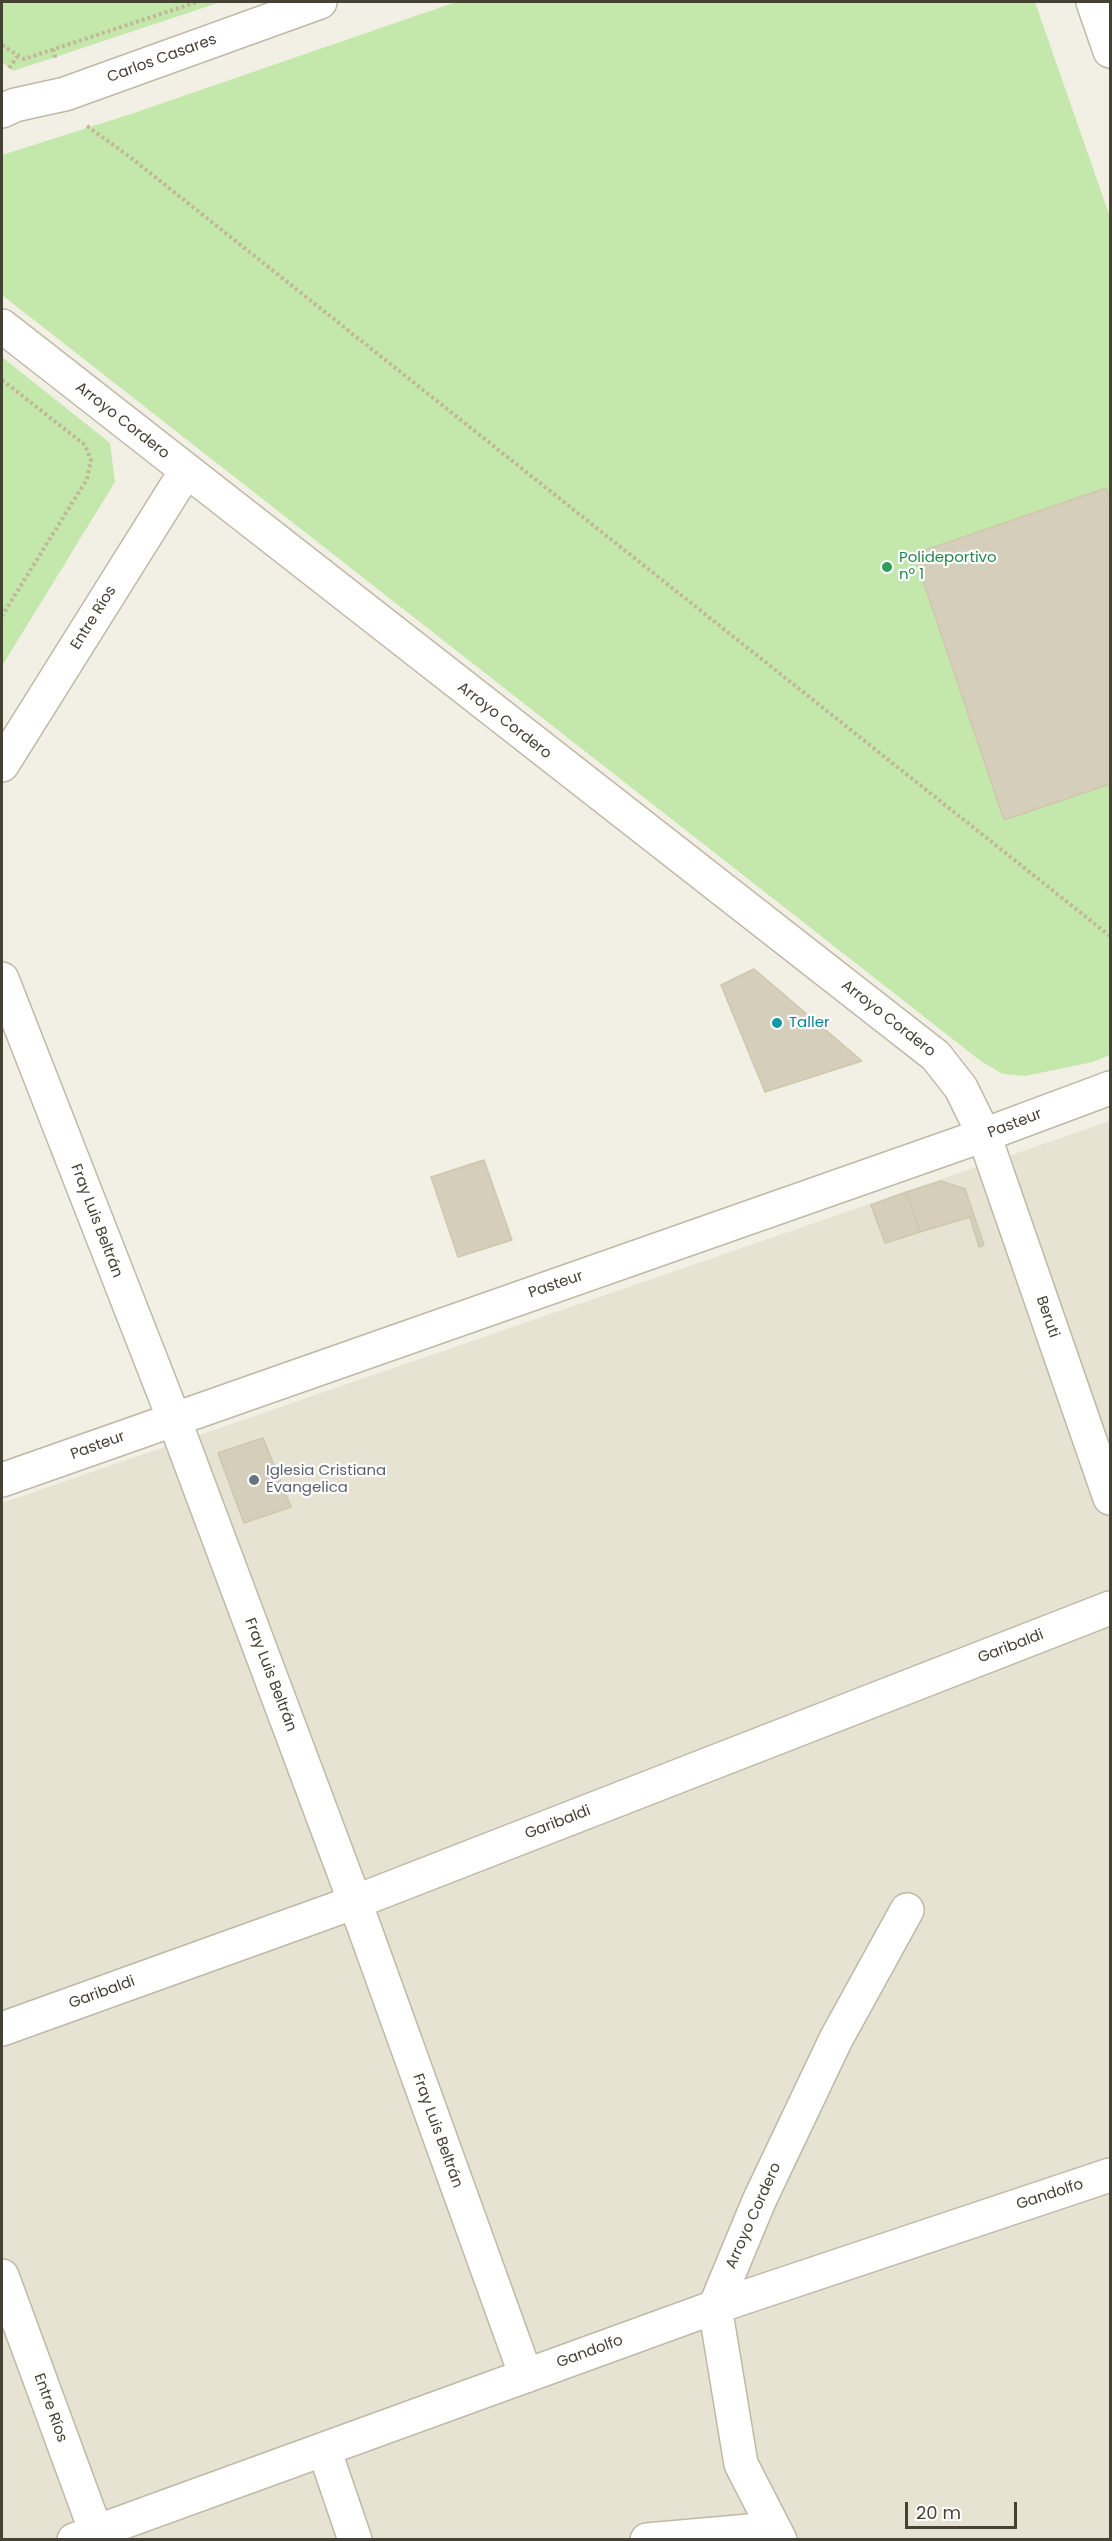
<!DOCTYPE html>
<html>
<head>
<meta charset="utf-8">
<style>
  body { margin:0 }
  #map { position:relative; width:1112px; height:2541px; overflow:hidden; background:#f2f0e4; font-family:Poppins,sans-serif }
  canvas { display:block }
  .frame { position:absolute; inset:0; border:3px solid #454134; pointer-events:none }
  .scale { position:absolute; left:905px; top:2502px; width:112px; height:27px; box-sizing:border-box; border:3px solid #454134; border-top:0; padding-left:8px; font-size:18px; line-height:21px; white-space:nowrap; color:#454134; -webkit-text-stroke:4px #fff; paint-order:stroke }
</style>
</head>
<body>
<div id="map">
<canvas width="1112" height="2541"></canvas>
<div class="frame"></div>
<div class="scale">20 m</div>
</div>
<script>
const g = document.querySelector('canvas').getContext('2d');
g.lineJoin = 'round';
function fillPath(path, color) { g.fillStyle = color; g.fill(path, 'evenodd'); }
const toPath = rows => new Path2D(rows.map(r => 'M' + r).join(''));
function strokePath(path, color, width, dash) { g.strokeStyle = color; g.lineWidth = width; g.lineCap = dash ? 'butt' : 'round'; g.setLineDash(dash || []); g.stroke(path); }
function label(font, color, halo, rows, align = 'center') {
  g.font = font + ' Poppins,sans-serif'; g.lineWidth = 4.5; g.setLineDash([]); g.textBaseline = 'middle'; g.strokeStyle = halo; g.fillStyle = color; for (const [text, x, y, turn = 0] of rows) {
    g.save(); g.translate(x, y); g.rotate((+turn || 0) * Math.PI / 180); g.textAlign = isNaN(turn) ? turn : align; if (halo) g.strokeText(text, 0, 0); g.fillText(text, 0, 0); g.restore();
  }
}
const residential = toPath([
  [1110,1121,1110,2539,2,2539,2,1503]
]);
const green = toPath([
  [2,2,221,2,13,71,2,62],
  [456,2,1035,2,1110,217,1110,1055,1093,1062,1025,1076,1003,1074,982,1062,2,295,2,155,131,114],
  [2,357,110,443,115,482,2,666]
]);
const building = toPath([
  [1106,488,1110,500,1110,784,1004,820,914,554,1106,488],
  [754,969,862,1061,765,1092,721,985,754,969],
  [484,1160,512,1240,458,1257,431,1177,484,1160],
  [941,1181,965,1189,984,1245,979,1247,970,1217,920,1232,906,1192,941,1181],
  [906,1192,920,1232,885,1243,871,1205,906,1192],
  [263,1438,291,1507,244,1523,218,1453,263,1438]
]);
const path = toPath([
  [2,45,24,59,197,2],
  [53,49,56,60],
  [9,68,17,57],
  [87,126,130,157,1110,936],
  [2,380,85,445,91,460,87,479,2,616]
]);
const minor = toPath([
  [1093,2,1110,51],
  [2,111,15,105,65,94,320,2],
  [2,326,936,1056,961,1088,984,1135,1110,1498],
  [2,765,186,471],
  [2,979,174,1419,355,1902,526,2376],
  [2,1480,984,1135,1110,1088],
  [2,2029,355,1902,1110,1608],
  [2,2276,99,2540],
  [324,2449,355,2540],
  [74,2540,715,2307,1110,2175],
  [647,2540,772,2529],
  [780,2540,741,2464,715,2307,759,2201,836,2039,907,1910]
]);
const markers = [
  [887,567,6,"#2e9e5b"],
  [777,1023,6,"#0f9aa8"],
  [254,1480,6,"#6b7280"]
];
const streetNames = [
  ["Carlos Casares",162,59,-20],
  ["Arroyo Cordero",122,421,38],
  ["Entre Ríos",94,618,-58],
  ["Arroyo Cordero",504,721,38],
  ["Arroyo Cordero",888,1019,38],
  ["Pasteur",1015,1124,-21],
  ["Fray Luis Beltrán",96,1221,69],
  ["Pasteur",556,1285,-19],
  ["Beruti",1047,1317,71],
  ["Pasteur",98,1446,-20],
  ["Garibaldi",1011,1647,-21],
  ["Fray Luis Beltrán",270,1675,69],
  ["Garibaldi",558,1823,-21],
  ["Garibaldi",102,1993,-20],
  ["Fray Luis Beltrán",437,2131,70],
  ["Gandolfo",1050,2195,-18],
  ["Arroyo Cordero",754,2216,-66],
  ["Gandolfo",590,2352,-20],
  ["Entre Ríos",50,2408,70]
];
const leisureNames = [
  ["Polideportivo",899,558],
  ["nº 1",899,575]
];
const cultureNames = [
  ["Taller",789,1023]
];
const worshipNames = [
  ["Iglesia Cristiana",266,1471],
  ["Evangelica",266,1488]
];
fillPath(residential, '#e6e3d2');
fillPath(green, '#c4e7ac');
fillPath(building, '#d4ceba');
strokePath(building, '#cfc7ad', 1.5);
strokePath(minor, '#beb9a7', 36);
strokePath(path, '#c0b898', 4, [3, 3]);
strokePath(minor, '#fff', 33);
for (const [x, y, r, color] of markers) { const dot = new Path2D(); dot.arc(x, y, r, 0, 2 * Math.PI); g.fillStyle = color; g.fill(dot); strokePath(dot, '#fff', 2); }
label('15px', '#454134', '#fff', streetNames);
label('15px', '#27864d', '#fff', leisureNames, 'left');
label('15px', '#0d838f', '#fff', cultureNames, 'left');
label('15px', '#5b616d', '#fff', worshipNames, 'left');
</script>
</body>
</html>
